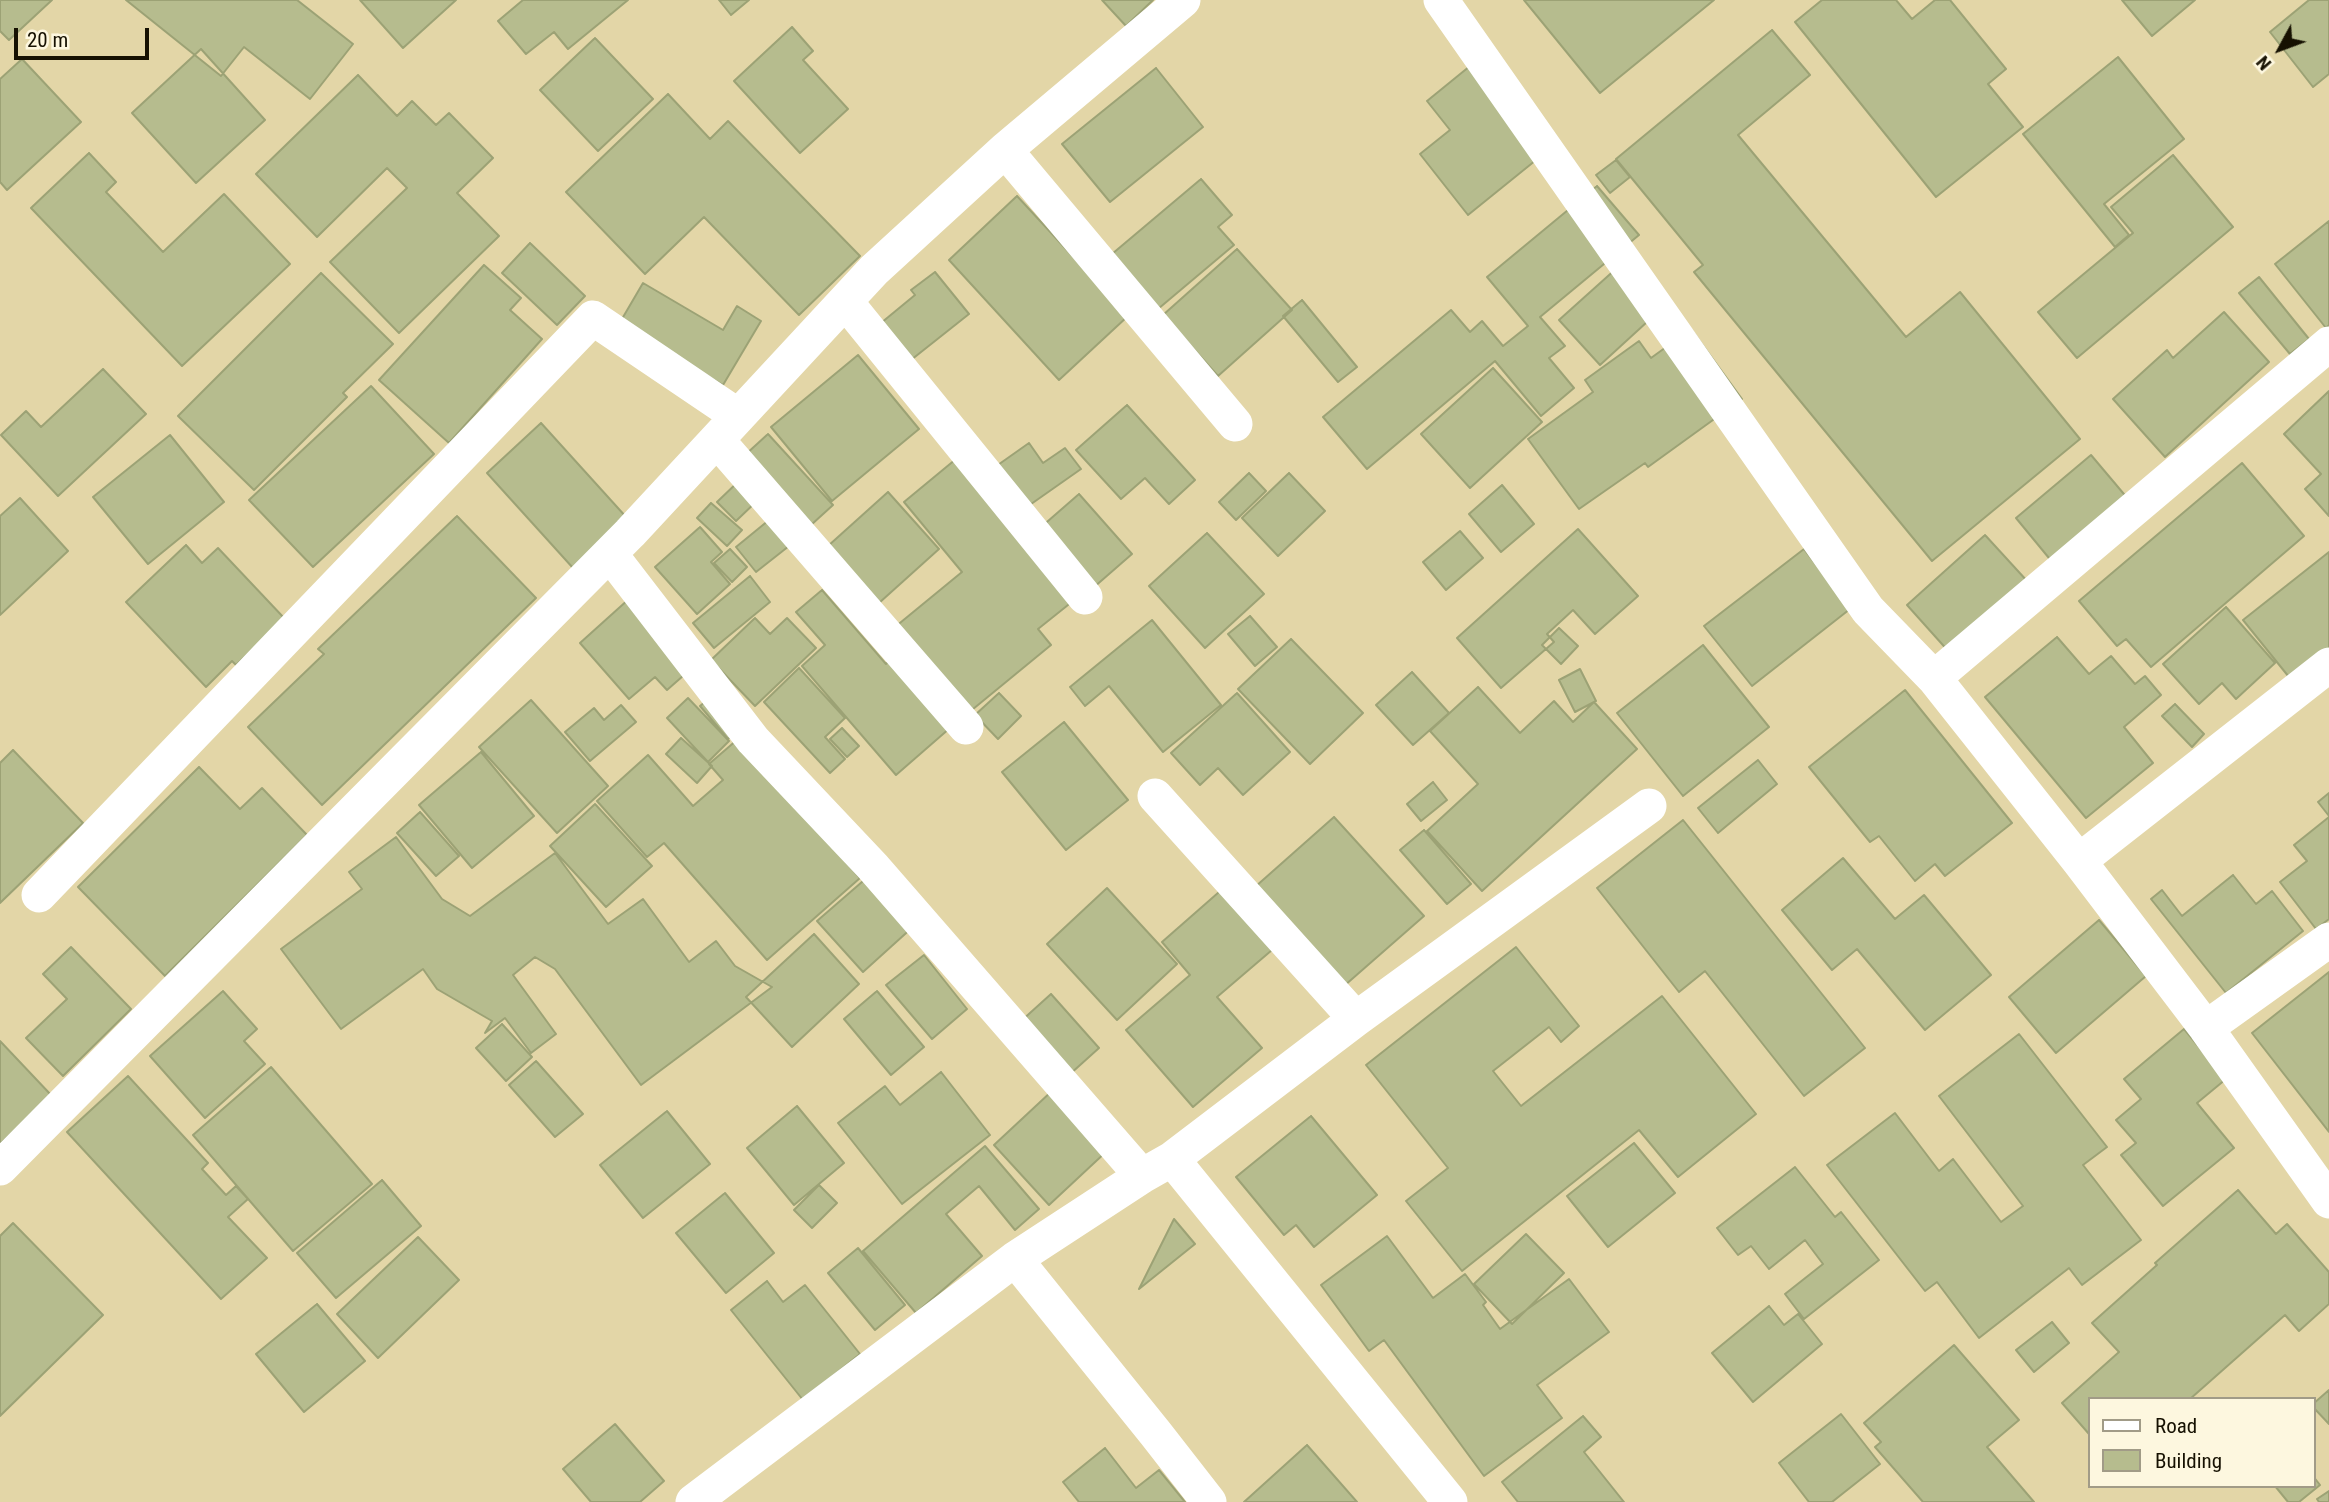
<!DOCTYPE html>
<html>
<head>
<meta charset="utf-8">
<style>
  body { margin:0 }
  #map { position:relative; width:2329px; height:1502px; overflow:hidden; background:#e3d6a7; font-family:"Roboto Condensed",sans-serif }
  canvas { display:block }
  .legend { position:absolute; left:2088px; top:1397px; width:228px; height:91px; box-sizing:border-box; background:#fdf7df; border:2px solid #a19b87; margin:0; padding:9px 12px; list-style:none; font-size:21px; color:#161102 }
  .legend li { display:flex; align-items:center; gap:14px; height:35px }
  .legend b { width:35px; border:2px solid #a19b87 }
  .north { position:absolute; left:2245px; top:14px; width:70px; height:70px; -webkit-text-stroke:5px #fdf7df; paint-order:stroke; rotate:229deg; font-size:19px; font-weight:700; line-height:28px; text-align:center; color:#161102 }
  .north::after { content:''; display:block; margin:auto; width:24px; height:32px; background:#161102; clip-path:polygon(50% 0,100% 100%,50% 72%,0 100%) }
  .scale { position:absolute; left:14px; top:28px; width:135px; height:32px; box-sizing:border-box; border:4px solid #161102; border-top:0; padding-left:9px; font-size:21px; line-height:24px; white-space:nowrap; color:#161102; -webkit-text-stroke:5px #fdf7df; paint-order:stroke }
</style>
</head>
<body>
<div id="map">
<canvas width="2329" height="1502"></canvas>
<ul class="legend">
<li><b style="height:9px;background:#fff"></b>Road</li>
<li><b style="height:19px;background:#b6bc8e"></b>Building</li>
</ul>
<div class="north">N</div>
<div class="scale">20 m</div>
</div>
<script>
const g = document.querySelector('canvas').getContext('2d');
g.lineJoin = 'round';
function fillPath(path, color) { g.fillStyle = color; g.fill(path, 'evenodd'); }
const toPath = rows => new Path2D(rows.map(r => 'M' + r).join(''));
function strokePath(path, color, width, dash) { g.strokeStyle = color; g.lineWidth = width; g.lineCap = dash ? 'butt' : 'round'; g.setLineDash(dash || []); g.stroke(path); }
const building = toPath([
  [0,0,52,0,9,40,0,31,0,0],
  [126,0,297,0,353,44,310,99,244,47,221,76,126,0],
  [360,0,456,0,403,48,360,0],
  [523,0,628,0,568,49,554,32,526,54,498,21,523,0],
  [719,0,749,0,731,15,719,0],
  [1102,0,1153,0,1126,26,1102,0],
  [1524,0,1714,0,1600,93,1524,0],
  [1822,0,1896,0,1912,19,1935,0,1950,0,2006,69,1988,84,2023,127,1936,197,1795,22,1822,0],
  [2122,0,2195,0,2152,36,2122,0],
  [2309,0,2329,0,2329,74,2313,87,2270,32,2309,0],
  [792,27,813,51,803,60,848,109,800,153,734,81,792,27],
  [1772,30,1810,75,1738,135,1906,337,1960,292,2080,439,1932,561,1694,272,1703,265,1616,159,1772,30],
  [595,38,653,99,598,151,540,90,595,38],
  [201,49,265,120,196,183,132,113,201,49],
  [2118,57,2184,139,2104,204,2129,235,2115,247,2023,134,2118,57],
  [22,59,81,122,7,190,0,182,0,79,22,59],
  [1470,66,1541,156,1468,215,1420,154,1450,130,1427,101,1470,66],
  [1156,68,1203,127,1110,202,1062,144,1156,68],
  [358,75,397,116,412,101,436,125,449,113,493,158,457,193,499,236,399,333,330,262,407,188,387,168,317,237,256,174,358,75],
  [668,94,710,139,728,121,860,256,799,315,704,217,645,274,566,192,668,94],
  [89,153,116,182,106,192,163,252,224,194,290,264,182,366,31,208,89,153],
  [2173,155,2233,227,2077,358,2038,312,2133,233,2111,207,2173,155],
  [1616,160,1630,177,1610,193,1596,175,1616,160],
  [1201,179,1232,215,1218,227,1234,245,1158,309,1112,254,1201,179],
  [1597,186,1639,235,1540,317,1565,346,1549,358,1574,388,1541,416,1495,361,1367,469,1323,417,1451,310,1470,332,1482,321,1503,346,1528,326,1487,277,1597,186],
  [1017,196,1128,316,1059,380,949,260,1017,196],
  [2329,221,2329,325,2326,328,2275,264,2329,221],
  [530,243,585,296,557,325,502,273,530,243],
  [1237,249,1292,310,1218,376,1163,315,1237,249],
  [484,265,521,298,510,310,542,339,449,443,379,380,484,265],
  [1618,267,1659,311,1600,365,1559,320,1618,267],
  [935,272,969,314,911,360,881,323,915,295,911,290,935,272],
  [321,273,393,344,343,393,347,397,254,490,178,416,321,273],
  [2259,277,2309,339,2290,354,2239,293,2259,277],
  [643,283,723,330,737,306,761,321,723,385,619,324,643,283],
  [1302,300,1357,367,1338,382,1283,316,1302,300],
  [2224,312,2269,362,2165,457,2113,399,2167,350,2173,358,2224,312],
  [1691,329,1742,399,1648,467,1645,463,1579,509,1528,439,1593,392,1585,380,1639,341,1651,358,1691,329],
  [858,355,919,429,832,501,771,427,858,355],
  [1493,368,1542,422,1470,488,1421,434,1493,368],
  [103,369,146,414,58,496,1,435,26,411,41,427,103,369],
  [371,386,434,454,313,567,249,500,371,386],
  [2329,391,2329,516,2305,489,2321,474,2284,434,2329,391],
  [1127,405,1195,480,1169,504,1145,478,1121,499,1076,450,1127,405],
  [541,423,627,518,573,568,487,473,541,423],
  [768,434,833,505,811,525,745,455,768,434],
  [170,435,224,502,148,564,93,497,170,435],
  [1029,443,1043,463,1065,448,1081,469,1024,509,995,467,1029,443],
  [2091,455,2134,506,2058,569,2016,518,2091,455],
  [956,459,1073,601,1038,629,1051,645,967,714,895,627,962,572,904,502,956,459],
  [2242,463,2304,536,2151,667,2126,639,2117,646,2079,601,2242,463],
  [1249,473,1266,491,1236,520,1219,502,1249,473],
  [1289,473,1325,511,1278,556,1242,518,1289,473],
  [741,479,760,498,736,521,717,502,741,479],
  [1502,485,1534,524,1501,552,1469,514,1502,485],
  [888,492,939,549,869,612,818,555,888,492],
  [1079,494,1132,554,1093,588,1040,528,1079,494],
  [20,498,68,551,0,615,0,516,20,498],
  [711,503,742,530,727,546,697,518,711,503],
  [457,516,536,598,322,805,248,727,324,654,318,649,457,516],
  [769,520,789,546,756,572,736,547,769,520],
  [700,527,722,552,711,562,730,584,697,614,655,567,700,527],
  [1578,529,1638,596,1595,634,1573,610,1547,634,1554,642,1501,688,1457,638,1578,529],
  [1460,531,1483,558,1446,590,1423,562,1460,531],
  [1207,533,1264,594,1205,648,1149,586,1207,533],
  [1985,535,2028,582,1950,653,1907,605,1985,535],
  [186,545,202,563,218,548,285,619,236,665,232,661,206,687,126,602,186,545],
  [730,549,747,567,732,582,714,563,730,549],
  [1804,549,1850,609,1752,686,1704,626,1804,549],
  [2329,552,2329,654,2293,682,2243,620,2329,552],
  [750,576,770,602,714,648,693,623,750,576],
  [822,590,886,664,899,653,958,721,896,775,802,666,825,645,796,612,822,590],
  [630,598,692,668,667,690,655,677,629,699,580,643,630,598],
  [2226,607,2275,663,2236,699,2222,683,2199,704,2163,664,2226,607],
  [1250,616,1277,647,1255,666,1228,634,1250,616],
  [755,618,770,634,787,618,816,648,755,706,711,660,755,618],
  [1152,620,1221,705,1163,752,1109,686,1085,706,1070,687,1152,620],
  [1559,628,1578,646,1561,664,1542,645,1559,628],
  [2057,637,2089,674,2111,656,2135,684,2145,676,2161,695,2124,727,2153,763,2086,818,1985,697,2057,637],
  [1291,639,1363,713,1310,764,1238,689,1291,639],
  [1703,645,1769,727,1683,796,1617,713,1703,645],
  [799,668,845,718,825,737,845,759,830,773,764,702,799,668],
  [1580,669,1596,701,1575,712,1559,680,1580,669],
  [1412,672,1449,713,1413,745,1376,705,1412,672],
  [1478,687,1520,733,1554,701,1573,722,1594,702,1637,749,1482,891,1427,831,1478,784,1430,731,1478,687],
  [1905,690,2012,823,1945,876,1935,864,1915,881,1879,836,1870,842,1809,767,1905,690],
  [999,693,1021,716,998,739,975,715,999,693],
  [1237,693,1290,752,1243,795,1218,768,1200,785,1171,753,1237,693],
  [711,697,739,730,728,739,700,706,711,697],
  [688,698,729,741,708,762,667,718,688,698],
  [531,700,608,786,557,833,479,747,531,700],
  [2175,704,2204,734,2192,747,2162,716,2175,704],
  [621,705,636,722,590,761,565,732,594,708,604,720,621,705],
  [1064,722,1128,800,1066,850,1002,772,1064,722],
  [842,728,859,746,847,757,830,739,842,728],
  [681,738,712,766,697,783,666,754,681,738],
  [738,739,860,878,767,960,664,843,647,857,597,801,648,755,693,806,723,780,709,764,738,739],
  [13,750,83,823,0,903,0,763,13,750],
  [481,752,534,816,472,868,419,805,481,752],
  [1758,760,1777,784,1718,833,1698,808,1758,760],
  [199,767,240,809,262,788,307,835,165,976,78,887,199,767],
  [1433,782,1447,800,1421,821,1407,804,1433,782],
  [2329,793,2329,816,2318,802,2329,793],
  [595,804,652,866,606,907,550,846,595,804],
  [420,812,459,856,436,876,397,833,420,812],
  [1334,817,1424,916,1344,986,1255,887,1334,817],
  [2329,817,2329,919,2316,929,2280,882,2307,861,2294,845,2329,817],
  [1683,820,1865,1048,1804,1096,1705,971,1679,992,1597,888,1683,820],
  [1424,830,1471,884,1447,904,1400,850,1424,830],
  [396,837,442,899,470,916,555,853,608,924,643,899,689,962,716,941,735,966,772,987,641,1085,555,969,535,957,513,975,556,1034,531,1053,505,1018,485,1033,492,1021,437,989,423,969,341,1029,281,949,362,889,349,872,396,837],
  [1843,858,1895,919,1924,895,1991,975,1925,1030,1857,949,1832,970,1782,910,1843,858],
  [870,875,915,925,863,972,817,921,870,875],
  [2233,875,2256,904,2272,891,2303,931,2226,993,2151,899,2162,890,2182,916,2233,875],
  [1227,885,1279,944,1217,997,1262,1048,1193,1107,1126,1030,1190,975,1162,942,1227,885],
  [1107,888,1177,964,1117,1020,1047,944,1107,888],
  [2099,920,2146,976,2056,1053,2009,997,2099,920],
  [814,934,859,984,792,1047,746,997,814,934],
  [71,947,131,1009,63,1076,26,1038,67,999,43,974,71,947],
  [1516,947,1579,1026,1561,1042,1549,1027,1493,1071,1521,1106,1662,996,1756,1114,1678,1177,1639,1130,1462,1271,1406,1201,1448,1168,1366,1065,1516,947],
  [924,955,967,1009,932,1039,886,985,924,955],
  [2329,972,2329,1132,2252,1033,2329,972],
  [223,991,257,1029,244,1041,265,1064,205,1118,150,1056,223,991],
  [877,991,924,1047,891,1075,844,1019,877,991],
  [1051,994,1099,1048,1069,1075,1020,1022,1051,994],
  [502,1024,532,1057,506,1081,476,1048,502,1024],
  [2184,1029,2226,1079,2197,1103,2234,1148,2163,1206,2121,1155,2136,1143,2116,1120,2141,1099,2124,1079,2184,1029],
  [2019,1034,2107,1147,2083,1165,2141,1240,2082,1285,2069,1268,1979,1338,1937,1282,1925,1291,1827,1165,1895,1113,1939,1171,1953,1159,2001,1222,2023,1206,1939,1096,2019,1034],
  [0,1041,52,1096,0,1144,0,1041],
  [536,1061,583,1114,555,1137,509,1085,536,1061],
  [271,1067,372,1184,293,1251,193,1135,271,1067],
  [941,1072,990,1135,902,1204,838,1123,885,1086,900,1105,941,1072],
  [128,1076,208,1163,202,1169,226,1195,236,1186,248,1199,228,1217,267,1258,221,1299,67,1132,128,1076],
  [1053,1090,1108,1150,1049,1205,994,1145,1053,1090],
  [797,1106,844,1163,794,1205,747,1148,797,1106],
  [667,1111,710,1164,643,1218,600,1165,667,1111],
  [1311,1116,1377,1195,1314,1247,1296,1225,1284,1235,1236,1177,1311,1116],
  [1634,1143,1675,1193,1608,1247,1567,1196,1634,1143],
  [985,1146,1039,1209,1015,1230,979,1186,946,1214,982,1256,916,1313,863,1251,985,1146],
  [1795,1167,1835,1217,1841,1212,1879,1260,1804,1319,1785,1294,1823,1264,1805,1240,1769,1269,1751,1246,1738,1255,1717,1228,1795,1167],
  [382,1180,421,1226,336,1298,297,1253,382,1180],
  [819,1185,837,1203,812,1228,794,1210,819,1185],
  [2238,1190,2276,1234,2287,1224,2329,1272,2329,1304,2299,1331,2285,1315,2190,1399,2089,1399,2089,1434,2062,1403,2119,1352,2092,1323,2157,1265,2155,1263,2238,1190],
  [725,1193,774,1253,726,1293,676,1233,725,1193],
  [1174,1219,1195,1244,1139,1289,1174,1219],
  [13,1223,103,1315,0,1416,0,1236,13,1223],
  [1526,1234,1564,1273,1512,1324,1474,1284,1526,1234],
  [1387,1236,1433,1298,1465,1274,1486,1302,1483,1305,1500,1329,1569,1279,1609,1332,1537,1385,1562,1418,1484,1476,1384,1340,1369,1351,1321,1285,1387,1236],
  [418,1237,459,1280,378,1358,337,1314,418,1237],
  [858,1248,905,1305,875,1330,828,1273,858,1248],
  [767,1281,783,1302,805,1285,860,1354,803,1400,731,1310,767,1281],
  [317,1304,365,1361,304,1412,256,1354,317,1304],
  [1769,1306,1784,1325,1798,1314,1822,1344,1753,1402,1712,1353,1769,1306],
  [2052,1322,2069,1343,2034,1372,2016,1350,2052,1322],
  [1954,1345,2019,1420,1987,1447,2034,1502,1923,1502,1875,1447,1881,1442,1864,1423,1954,1345],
  [2329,1390,2329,1424,2313,1407,2313,1404,2329,1390],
  [1841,1414,1880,1464,1832,1502,1809,1502,1779,1463,1841,1414],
  [1583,1416,1601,1437,1584,1452,1624,1502,1518,1502,1502,1482,1583,1416],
  [615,1424,664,1481,640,1502,591,1502,563,1469,615,1424],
  [1307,1445,1357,1502,1244,1502,1307,1445],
  [1105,1448,1136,1488,1159,1470,1185,1502,1079,1502,1063,1482,1105,1448],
  [2313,1476,2320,1485,2299,1502,2288,1502,2275,1486,2313,1486,2313,1476],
  [2329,1491,2329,1502,2319,1502,2317,1499,2329,1491]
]);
const street = toPath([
  [1441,0,1868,610,1934,678,2079,861,2206,1028,2329,1201],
  [1005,150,1235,424],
  [845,301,1085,597],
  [717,440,966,727],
  [610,554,753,740,873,867,1142,1176],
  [1934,678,2329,344],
  [1155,796,1356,1019],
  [2079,861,2329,665],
  [39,895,593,318,738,416],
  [2206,1028,2329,940],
  [1172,1159,1450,1502],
  [0,1168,630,533,874,270,1005,150,1183,0],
  [1015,1259,1156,1434,1209,1502],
  [693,1502,1015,1259,1142,1176,1172,1159,1356,1019,1649,806]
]);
fillPath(building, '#b6bc8e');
strokePath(building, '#9ca275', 2);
strokePath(street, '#fff', 35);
</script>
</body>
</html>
